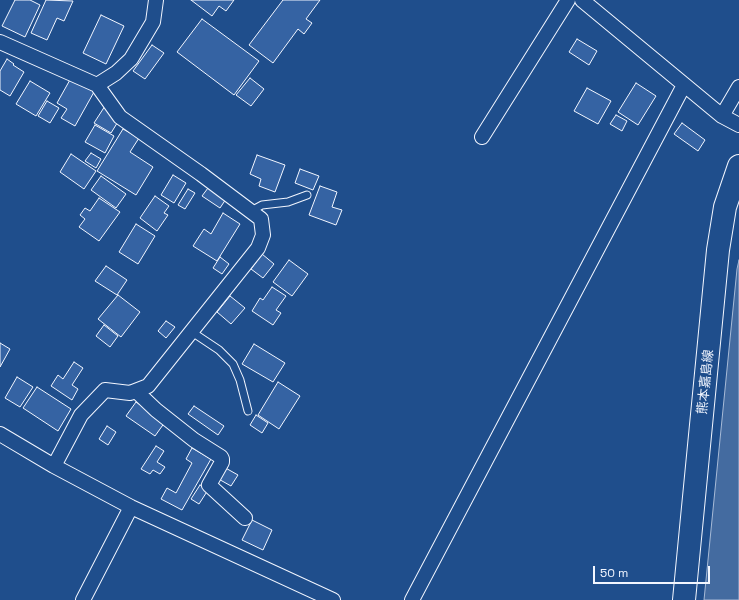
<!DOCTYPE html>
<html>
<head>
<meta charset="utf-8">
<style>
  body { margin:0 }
  #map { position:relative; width:739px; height:600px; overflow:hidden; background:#1f4e8c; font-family:"Space Grotesk",sans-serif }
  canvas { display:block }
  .scale { position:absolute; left:593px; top:566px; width:117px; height:18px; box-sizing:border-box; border:2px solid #f2f6ff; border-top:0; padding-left:5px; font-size:12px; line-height:14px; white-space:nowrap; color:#f2f6ff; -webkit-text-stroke:3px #1f4e8c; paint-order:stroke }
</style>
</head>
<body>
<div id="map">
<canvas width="739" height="600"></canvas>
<div class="scale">50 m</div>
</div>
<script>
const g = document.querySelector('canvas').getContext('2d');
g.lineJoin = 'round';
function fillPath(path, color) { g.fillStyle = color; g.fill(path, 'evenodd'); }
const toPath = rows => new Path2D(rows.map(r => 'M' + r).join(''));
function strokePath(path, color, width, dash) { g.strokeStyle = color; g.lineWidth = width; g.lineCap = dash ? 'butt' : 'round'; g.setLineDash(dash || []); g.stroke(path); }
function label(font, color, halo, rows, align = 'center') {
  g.font = font + ' "Space Grotesk","Noto Sans JP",sans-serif'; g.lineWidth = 3; g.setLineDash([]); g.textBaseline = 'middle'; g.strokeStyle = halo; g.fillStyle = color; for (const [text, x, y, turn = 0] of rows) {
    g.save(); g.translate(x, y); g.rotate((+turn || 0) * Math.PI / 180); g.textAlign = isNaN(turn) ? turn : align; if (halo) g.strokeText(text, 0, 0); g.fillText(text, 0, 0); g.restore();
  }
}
const water = toPath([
  [739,260,739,600,704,600,737,269,739,260]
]);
const building = toPath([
  [15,0,30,0,40,5,25,37,2,26,15,0],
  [46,0,73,1,64,21,57,18,47,40,31,33,46,0],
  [191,0,234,0,226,11,219,6,212,16,191,0],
  [283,0,320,0,306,19,312,23,304,34,298,29,273,63,249,45,283,0],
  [101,15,124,26,106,64,83,53,101,15],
  [202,19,259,61,234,95,177,52,202,19],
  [577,39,597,51,589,65,569,52,577,39],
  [152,45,164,53,145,79,133,71,152,45],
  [7,59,14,64,13,65,24,72,10,96,0,90,0,71,7,59],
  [71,78,94,92,75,126,61,118,67,109,57,103,71,78],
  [250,78,264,89,251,106,236,95,250,78],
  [30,81,50,93,36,116,16,104,30,81],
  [636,83,656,96,638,125,618,112,636,83],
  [587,88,611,101,598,124,574,111,587,88],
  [47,101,59,108,50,123,38,116,47,101],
  [105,106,119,120,111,133,94,123,105,106],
  [616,115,627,121,622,131,610,124,616,115],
  [682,123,705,140,698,151,674,134,682,123],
  [95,125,114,136,105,153,85,142,95,125],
  [123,129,139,138,130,152,153,167,136,195,97,171,123,129],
  [91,153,101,159,96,168,85,161,91,153],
  [71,154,96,171,84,189,60,172,71,154],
  [257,155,285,165,275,192,259,186,261,179,250,174,257,155],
  [300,169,319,176,313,190,295,183,300,169],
  [173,175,186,183,174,203,161,195,173,175],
  [101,176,126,194,116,208,91,190,101,176],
  [320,186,337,192,332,207,342,210,336,225,309,215,320,186],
  [208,188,226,199,220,208,202,196,208,188],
  [188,189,195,193,185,209,178,205,188,189],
  [155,196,169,206,164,213,168,215,157,231,140,218,155,196],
  [99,198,120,212,99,241,79,227,85,219,80,215,85,208,90,211,99,198],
  [223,213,240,224,217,261,193,246,204,229,211,234,223,213],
  [136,224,155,236,138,264,119,252,136,224],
  [262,254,274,264,263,278,251,269,262,254],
  [220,257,229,264,222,274,213,268,220,257],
  [289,260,308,274,292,296,273,282,289,260],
  [106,266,127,280,117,295,95,281,106,266],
  [272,287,286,296,276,310,281,313,273,325,252,311,260,298,263,300,272,287],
  [118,295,140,312,121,337,98,319,118,295],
  [230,296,245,308,231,324,217,312,230,296],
  [166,321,175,327,166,338,158,331,166,321],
  [104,325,118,336,110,347,96,336,104,325],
  [0,343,10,349,0,367,0,343],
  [254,344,285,363,273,382,242,364,254,344],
  [74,362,83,368,72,385,78,389,72,400,51,386,58,375,63,379,74,362],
  [17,377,33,387,20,407,5,398,17,377],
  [278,382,300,396,279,429,258,415,278,382],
  [37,387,71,409,58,431,23,408,37,387],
  [136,402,165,422,155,436,126,416,136,402],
  [194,406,224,426,218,435,188,414,194,406],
  [256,415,268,423,262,433,250,425,256,415],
  [107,426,116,432,108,445,99,439,107,426],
  [156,446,164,451,157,462,165,467,160,474,153,470,150,474,141,469,156,446],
  [192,448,211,459,182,510,161,499,167,488,176,493,192,463,186,459,192,448],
  [222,466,238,475,231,486,215,477,222,466],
  [200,485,208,490,199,504,191,499,200,485],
  [252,520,272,530,263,550,242,540,252,520]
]);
const service = toPath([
  [251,211,262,205,288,202,307,195],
  [192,332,219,350,233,364,240,380,248,411]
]);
const minor = toPath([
  [582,0,722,116,739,125],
  [0,42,97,85,120,117,201,174,261,219,263,235,258,248,148,386,130,393,105,390,81,415,54,466],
  [97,85,116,73,131,59,153,22,156,0],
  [722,116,739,87],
  [482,137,568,0],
  [136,391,156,410,194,440,221,457,222,459,222,462,209,485,245,518],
  [0,434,54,466,131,507,333,600],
  [83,600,131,507],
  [412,600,684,85]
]);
const primary = toPath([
  [684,600,718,250,725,207,739,166]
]);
const streetNames = [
  ["熊本嘉島線",706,382,-84]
];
fillPath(water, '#446ba0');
strokePath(water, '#a8bbd7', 1);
fillPath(building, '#3563a3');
strokePath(building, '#f2f6ff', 1);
strokePath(service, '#f2f6ff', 9);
strokePath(minor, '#f2f6ff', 16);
strokePath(primary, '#f2f6ff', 24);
strokePath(service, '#1f4e8c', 7);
strokePath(minor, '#1f4e8c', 14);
strokePath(primary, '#1f4e8c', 22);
label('13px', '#f2f6ff', '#1f4e8c', streetNames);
</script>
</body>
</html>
